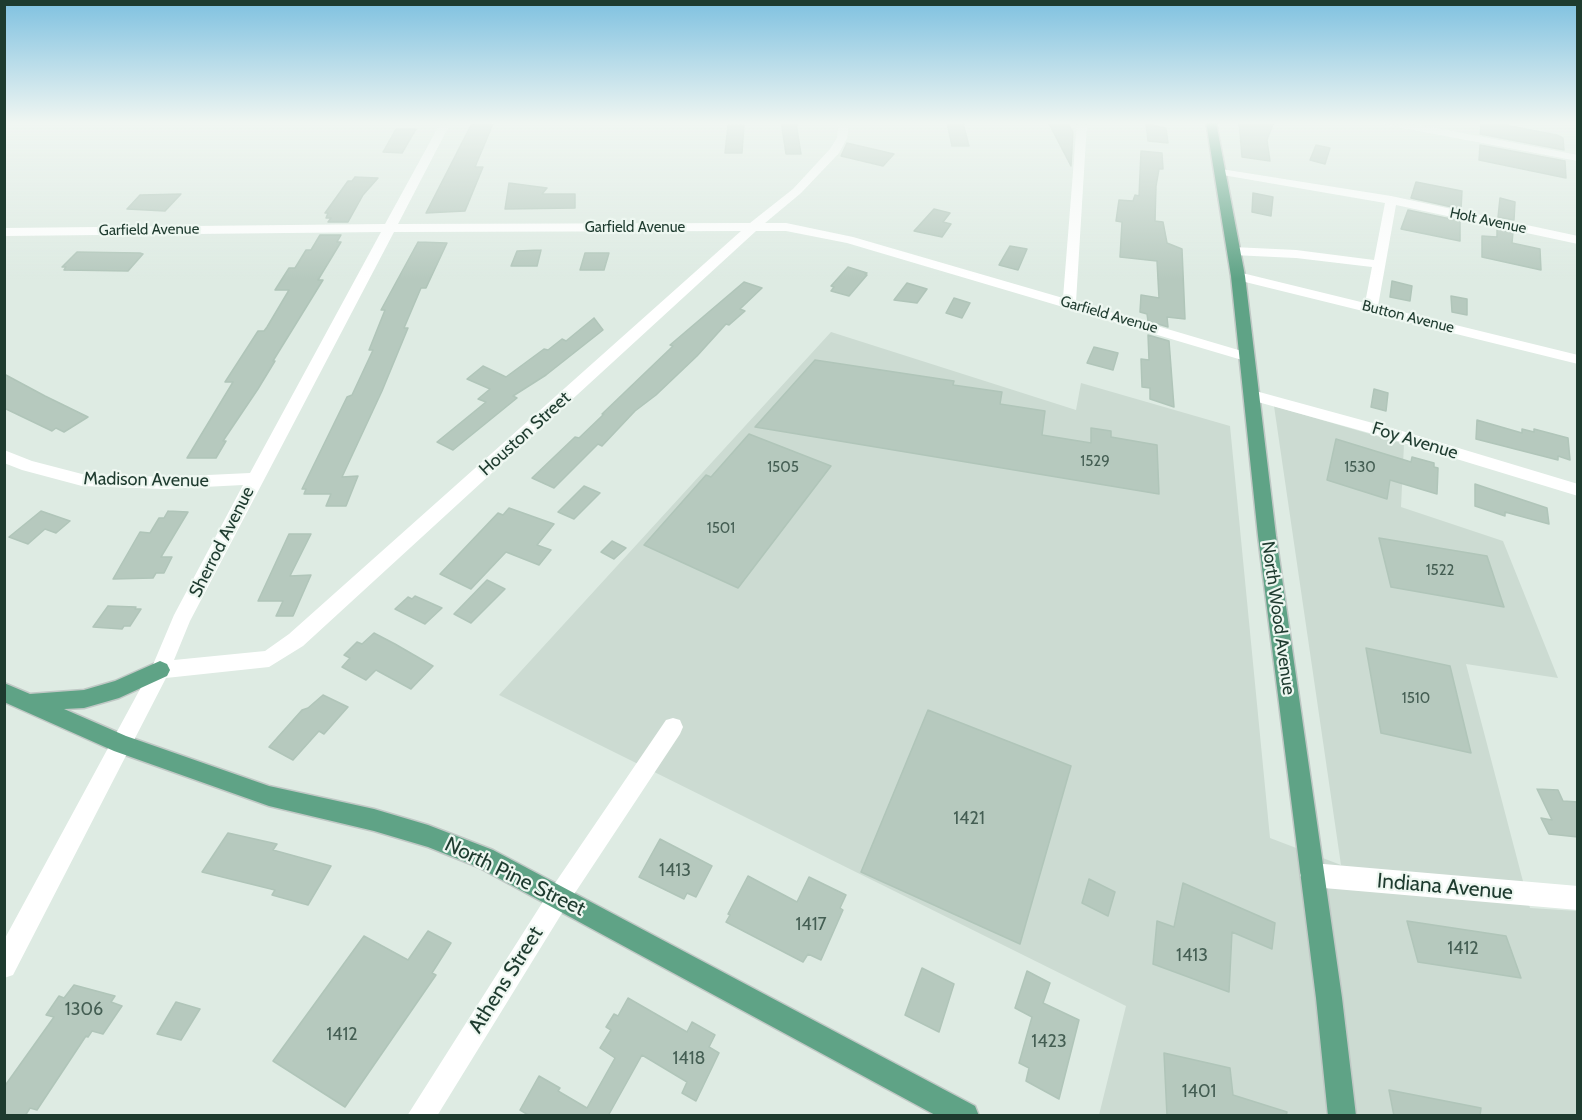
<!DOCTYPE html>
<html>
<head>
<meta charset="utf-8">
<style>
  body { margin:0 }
  #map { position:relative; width:1582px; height:1120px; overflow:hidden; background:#deebe3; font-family:Cabin,sans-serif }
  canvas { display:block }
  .frame { position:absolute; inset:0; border:6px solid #1e3b2f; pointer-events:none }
</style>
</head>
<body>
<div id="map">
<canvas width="1582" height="1120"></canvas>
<div class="frame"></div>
</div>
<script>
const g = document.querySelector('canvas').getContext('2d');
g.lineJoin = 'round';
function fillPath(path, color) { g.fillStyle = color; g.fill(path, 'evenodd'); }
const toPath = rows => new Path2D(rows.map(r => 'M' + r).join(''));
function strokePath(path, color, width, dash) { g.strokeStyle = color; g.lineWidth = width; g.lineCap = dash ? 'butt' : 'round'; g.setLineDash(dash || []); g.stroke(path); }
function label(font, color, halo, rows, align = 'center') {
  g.font = font + ' Cabin,sans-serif'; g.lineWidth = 4.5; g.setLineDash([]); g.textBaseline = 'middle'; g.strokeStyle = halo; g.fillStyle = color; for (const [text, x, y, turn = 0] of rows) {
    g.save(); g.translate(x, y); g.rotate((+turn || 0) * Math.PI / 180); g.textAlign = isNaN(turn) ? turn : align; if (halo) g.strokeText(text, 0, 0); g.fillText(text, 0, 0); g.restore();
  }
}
const built = toPath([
  [831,332,1076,410,1081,383,1230,426,1270,838,1341,865,1274,406,1404,444,1401,507,1503,541,1558,678,1466,664,1530,908,1577,911,1577,1115,1099,1115,1126,1006,499,695]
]);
const building = toPath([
  [781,122,796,122,801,154,786,154,781,122],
  [1048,122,1067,122,1073,132,1071,166,1048,122],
  [1239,122,1274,122,1267,140,1270,161,1242,157,1239,122],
  [1481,122,1500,122,1500,124,1557,135,1563,138,1564,150,1480,134,1481,122],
  [947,123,963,123,969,146,952,146,947,123],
  [493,124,475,167,483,167,465,211,426,213,471,125,493,124],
  [1146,124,1166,128,1168,143,1148,141,1146,124],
  [728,125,744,125,742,153,725,153,728,125],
  [396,129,416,129,402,153,383,152,396,129],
  [847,143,894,154,883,166,841,156,847,143],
  [1316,145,1330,148,1325,164,1310,160,1316,145],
  [1480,145,1565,161,1566,178,1479,160,1480,145],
  [1141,151,1162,153,1163,169,1159,169,1156,186,1155,221,1163,222,1167,243,1182,249,1185,319,1167,317,1168,327,1148,321,1147,314,1140,312,1141,295,1159,298,1157,261,1120,257,1122,222,1116,221,1119,200,1133,201,1135,195,1139,196,1141,151],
  [355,177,378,178,363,195,348,222,328,222,331,218,326,218,328,213,325,213,348,181,352,181,355,177],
  [1416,182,1462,191,1461,209,1411,198,1416,182],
  [509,183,547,188,542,194,575,194,575,208,505,209,509,183],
  [1253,193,1273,197,1271,216,1252,212,1253,193],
  [181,194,165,211,127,209,140,195,181,194],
  [1500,198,1515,202,1514,220,1498,217,1500,198],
  [934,209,950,213,943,222,951,224,942,237,914,231,934,209],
  [1408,210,1460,221,1460,241,1401,229,1408,210],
  [1497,229,1513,232,1512,243,1540,249,1541,270,1482,257,1482,236,1497,237,1497,229],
  [320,235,341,235,337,242,341,242,318,280,323,280,273,361,275,361,258,389,223,441,226,441,216,458,187,458,233,382,225,382,258,331,264,331,267,327,289,290,275,290,289,268,295,268,306,250,311,250,320,235],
  [418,242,447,243,426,288,421,288,404,328,408,328,382,391,342,477,358,476,346,506,326,506,331,494,304,494,306,489,302,489,347,397,352,395,373,350,369,350,385,310,381,310,418,242],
  [1010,246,1027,249,1018,270,999,265,1010,246],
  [541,250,537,266,511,266,517,251,541,250],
  [77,252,140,253,143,254,128,271,64,270,66,267,62,267,77,252],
  [585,253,609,253,604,270,580,270,585,253],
  [848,267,867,273,865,274,867,275,849,296,831,291,834,287,831,286,848,267],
  [1392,281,1412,286,1410,301,1390,297,1392,281],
  [744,282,762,288,740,309,745,311,729,325,726,324,697,356,656,395,635,411,602,446,598,444,554,488,532,478,575,437,579,438,604,414,602,414,673,346,670,345,744,282],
  [907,283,927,289,917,303,894,300,907,283],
  [1451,296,1467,299,1467,315,1452,312,1451,296],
  [954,298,970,303,962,318,946,313,954,298],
  [594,318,603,330,546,375,513,396,517,398,453,450,437,442,486,402,478,399,490,389,467,379,483,366,506,377,544,349,548,350,562,339,566,341,594,318],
  [1148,335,1169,341,1174,407,1150,399,1150,388,1142,387,1141,359,1149,360,1148,335],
  [1094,347,1118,353,1113,370,1087,363,1094,347],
  [815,360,954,381,953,385,1002,392,1000,404,1045,411,1042,435,1091,443,1091,428,1111,431,1111,437,1157,445,1159,494,755,427,815,360],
  [4,374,45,396,88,417,64,432,56,428,52,431,4,408,4,374],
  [1374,389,1388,393,1386,411,1371,407,1374,389],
  [1477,420,1522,433,1522,429,1534,432,1534,429,1568,438,1570,460,1558,456,1558,460,1476,439,1477,420],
  [749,434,831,466,738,588,644,545,706,475,711,477,749,434],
  [1336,439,1411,462,1412,457,1434,463,1434,467,1438,468,1437,494,1390,480,1387,499,1327,480,1336,439],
  [1475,484,1547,508,1549,524,1505,512,1505,516,1475,506,1475,484],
  [584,486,600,493,574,519,558,512,584,486],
  [509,508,554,524,537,545,551,550,539,565,506,552,471,589,440,574,498,513,503,515,509,508],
  [41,511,70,521,56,533,45,529,28,544,9,537,41,511],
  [168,511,188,512,161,557,172,557,164,573,156,573,153,578,113,579,140,532,150,533,159,518,164,518,168,511],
  [289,534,311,534,290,576,311,575,293,616,276,616,283,601,258,601,289,534],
  [1379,538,1487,556,1504,607,1391,587,1379,538],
  [612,541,626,548,614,559,601,552,612,541],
  [487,580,505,589,471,623,454,614,487,580],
  [415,596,442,608,425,624,395,609,408,597,412,599,415,596],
  [108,606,136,607,135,609,141,609,130,626,124,626,122,629,93,627,108,606],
  [374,633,395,644,433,666,411,689,376,670,366,680,342,667,350,658,344,655,357,642,362,644,374,633],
  [1366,648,1450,666,1471,753,1381,733,1366,648],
  [323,695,348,707,324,734,319,731,293,760,269,747,302,710,308,708,323,695],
  [928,710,1071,766,1020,944,861,872,928,710],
  [1537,789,1558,790,1563,801,1578,802,1578,837,1549,834,1541,818,1552,820,1537,789],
  [228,833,277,844,273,850,331,866,308,905,272,895,275,890,202,872,228,833],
  [660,839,712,866,696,897,687,893,684,899,639,877,660,839],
  [748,876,797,902,809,877,846,895,840,908,843,910,821,960,808,954,803,962,726,922,730,915,728,914,748,876],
  [1089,879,1115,892,1108,916,1082,903,1089,879],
  [1183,883,1275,923,1272,949,1232,932,1229,992,1153,964,1157,921,1174,927,1183,883],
  [1407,921,1506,936,1521,978,1418,962,1407,921],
  [428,931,451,943,432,973,436,975,345,1107,273,1061,364,936,408,960,428,931],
  [922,968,954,984,939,1032,905,1015,922,968],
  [1027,971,1050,983,1043,1003,1079,1020,1059,1099,1026,1081,1029,1068,1019,1063,1032,1017,1015,1008,1027,971],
  [74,985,115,996,111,1002,122,1006,103,1034,92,1031,88,1037,86,1036,37,1110,30,1108,25,1116,4,1116,4,1087,54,1017,46,1015,59,996,64,998,74,985],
  [628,998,687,1032,692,1022,715,1035,709,1047,719,1053,696,1101,682,1093,687,1082,642,1055,608,1116,530,1116,520,1110,539,1076,560,1088,558,1091,587,1108,615,1058,600,1048,611,1030,606,1027,614,1014,618,1016,628,998],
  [176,1002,200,1009,181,1040,157,1034,176,1002],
  [1164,1053,1230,1068,1233,1095,1287,1112,1286,1116,1167,1116,1164,1053],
  [1389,1090,1481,1108,1480,1116,1394,1116,1389,1090]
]);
const minor = toPath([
  [441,122,451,122,398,224,750,223,793,189,830,149,837,138,839,122,849,122,847,138,839,153,801,193,765,223,786,223,853,237,1063,298,1077,122,1087,122,1076,302,1252,354,1254,357,1252,360,1242,360,847,243,786,231,756,231,303,646,269,667,166,678,13,975,4,978,4,940,152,667,174,615,243,485,165,489,82,486,22,470,4,463,4,450,32,461,82,474,165,477,250,473,381,232,4,236,4,228,385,224,441,122],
  [741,231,289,634,265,651,174,660,190,621,394,232,741,231],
  [1382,122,1404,122,1578,155,1578,161,1387,125,1382,122],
  [1221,169,1391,196,1578,236,1578,244,1396,205,1378,306,1578,355,1578,364,1233,279,1231,276,1233,273,1238,272,1365,303,1372,267,1296,258,1233,255,1227,251,1233,247,1296,250,1374,260,1385,203,1217,174,1217,170,1221,169],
  [1252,390,1402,431,1578,484,1578,496,1391,439,1247,399,1244,395,1252,390],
  [673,718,680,720,683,727,680,734,567,905,437,1116,407,1116,551,889,666,720,673,718],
  [1312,863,1578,886,1578,910,1312,887,1304,883,1300,875,1304,867,1312,863]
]);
const major = toPath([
  [1206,122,1216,122,1245,276,1276,536,1342,998,1356,1116,1328,1116,1316,998,1258,536,1231,276,1206,122],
  [160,661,167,664,170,670,167,676,119,698,84,708,64,709,126,736,269,786,374,809,428,825,493,850,975,1106,979,1116,937,1116,478,867,428,847,374,831,269,806,114,751,4,702,4,683,30,694,84,690,115,681,160,661]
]);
const farStreetnames = [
  ["Holt Avenue",1488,221,12],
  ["Garfield Avenue",635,228],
  ["Garfield Avenue",149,230,-1],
  ["Garfield Avenue",1109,315,16],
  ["Button Avenue",1408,317,14]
];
const numberNames = [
  ["1529",1095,462],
  ["1505",783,468],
  ["1530",1360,468],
  ["1501",721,529],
  ["1522",1440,571],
  ["1510",1416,699]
];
const streetNames = [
  ["Houston Street",525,434,-42],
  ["Foy Avenue",1415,441,17],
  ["Madison Avenue",146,480,1],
  ["Sherrod Avenue",222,542,-63],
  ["North Wood Avenue",1278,618,82]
];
const nearNumbernames = [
  ["1421",969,819],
  ["1413",675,871],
  ["1417",811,925],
  ["1412",1463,949],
  ["1413",1192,956],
  ["1306",84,1010],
  ["1412",342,1035],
  ["1423",1049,1042],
  ["1418",689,1059],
  ["1401",1199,1092]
];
const nearStreetnames = [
  ["North Pine Street",515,877,26],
  ["Indiana Avenue",1445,887,5],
  ["Athens Street",506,980,-58]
];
fillPath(built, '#ccdbd2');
fillPath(building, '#b6c9be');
strokePath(building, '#b0c5b9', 1.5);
strokePath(major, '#c0c8c5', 3);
fillPath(minor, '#fff');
fillPath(major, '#5fa386');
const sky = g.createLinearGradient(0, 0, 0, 279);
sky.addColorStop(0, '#7fc1e0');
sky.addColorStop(0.44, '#f0f6f2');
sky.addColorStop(1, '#f0f6f200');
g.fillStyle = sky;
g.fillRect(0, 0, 1582, 279);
label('15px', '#1e3b2f', '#eef7f1', farStreetnames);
label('15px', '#445e53', null, numberNames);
label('18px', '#1e3b2f', '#eef7f1', streetNames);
label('18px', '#445e53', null, nearNumbernames);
label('21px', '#1e3b2f', '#eef7f1', nearStreetnames);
</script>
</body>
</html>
